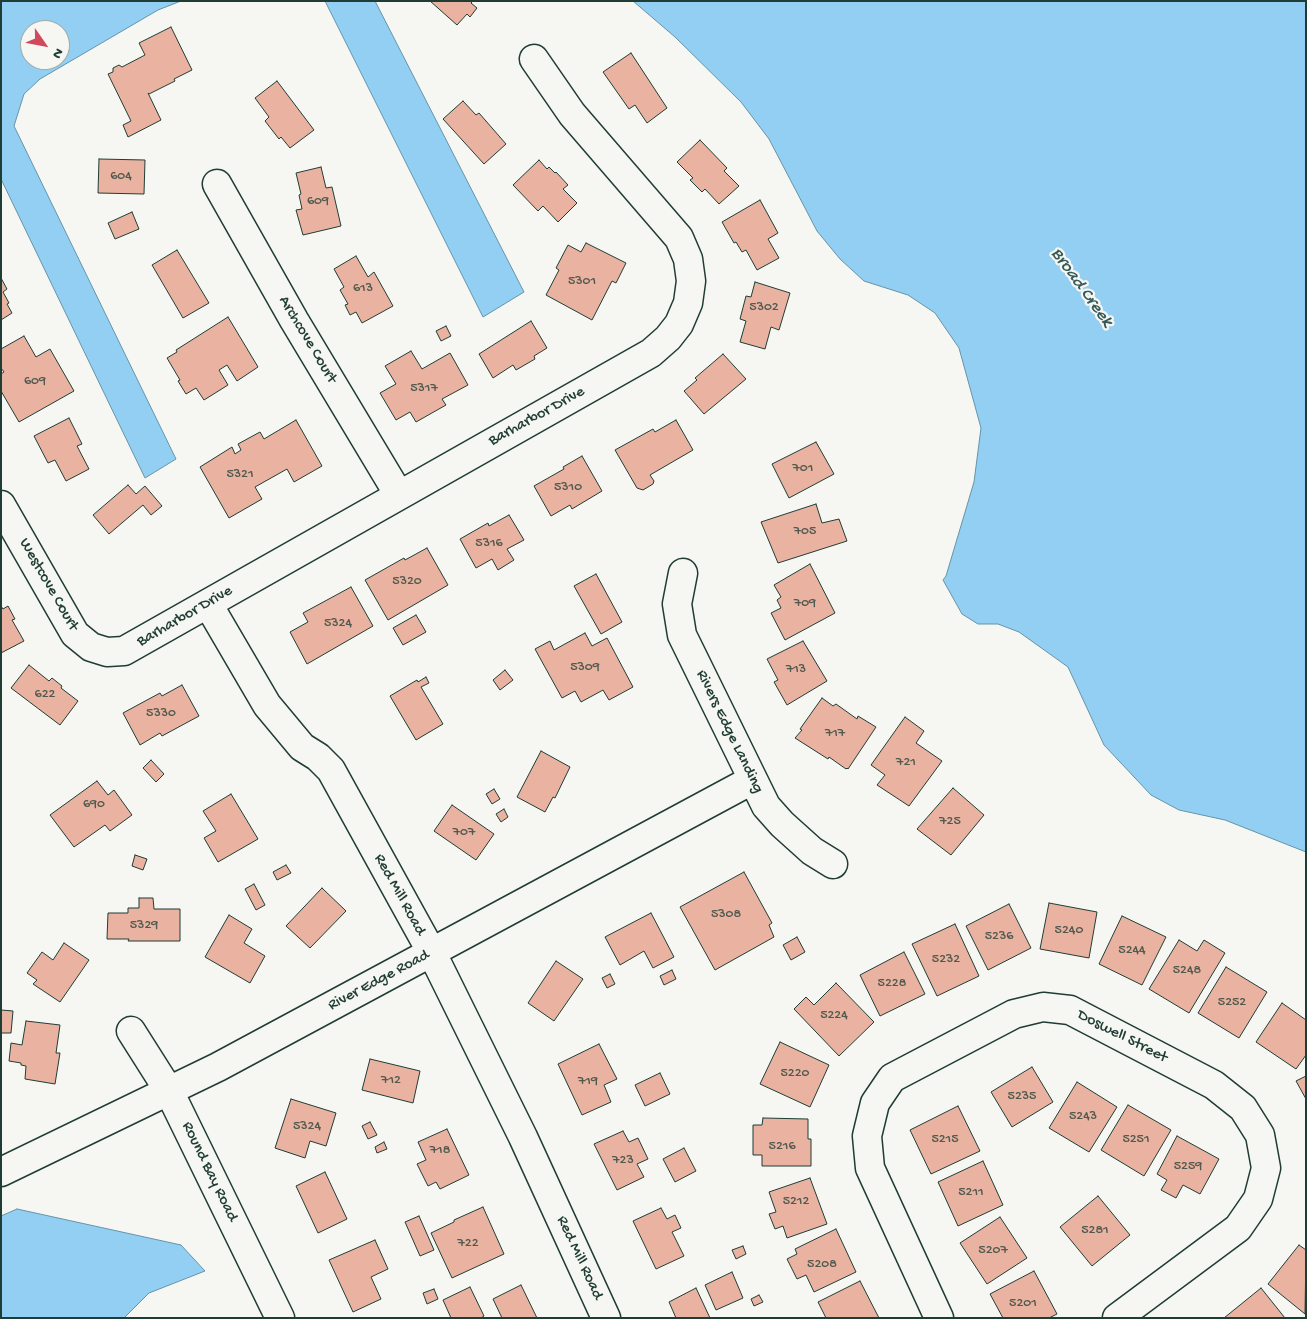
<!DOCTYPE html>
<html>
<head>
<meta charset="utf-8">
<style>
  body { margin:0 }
  #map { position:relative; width:1307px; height:1319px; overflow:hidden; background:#f6f6f2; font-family:"Gochi Hand",sans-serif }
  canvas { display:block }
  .frame { position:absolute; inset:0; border:2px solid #1f3d34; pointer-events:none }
  .north { position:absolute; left:20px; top:20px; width:50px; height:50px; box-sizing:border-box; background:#f6f6f2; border:1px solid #a0aca6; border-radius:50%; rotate:123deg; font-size:14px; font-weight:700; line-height:20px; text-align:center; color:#1f3d34 }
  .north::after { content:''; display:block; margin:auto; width:18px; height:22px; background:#d1495b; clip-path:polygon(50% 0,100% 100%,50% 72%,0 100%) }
</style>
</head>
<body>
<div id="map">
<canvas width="1307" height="1319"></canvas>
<div class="frame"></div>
<div class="north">N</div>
</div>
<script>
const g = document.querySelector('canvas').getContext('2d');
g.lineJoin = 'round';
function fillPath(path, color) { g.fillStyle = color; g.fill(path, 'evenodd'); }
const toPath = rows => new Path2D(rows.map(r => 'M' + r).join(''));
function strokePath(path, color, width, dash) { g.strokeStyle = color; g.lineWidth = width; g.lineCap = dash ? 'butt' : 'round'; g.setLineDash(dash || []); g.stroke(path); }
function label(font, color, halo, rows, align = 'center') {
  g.font = font + ' "Gochi Hand",sans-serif'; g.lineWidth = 4.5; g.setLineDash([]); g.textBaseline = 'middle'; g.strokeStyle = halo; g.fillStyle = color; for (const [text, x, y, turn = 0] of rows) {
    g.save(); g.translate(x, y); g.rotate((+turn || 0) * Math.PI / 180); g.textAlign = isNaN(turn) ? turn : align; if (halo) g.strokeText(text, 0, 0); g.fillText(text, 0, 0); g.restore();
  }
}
const water = toPath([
  [1,1,181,1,158,10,40,79,24,94,14,126,176,459,145,478,1,179,1,1],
  [30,30,60,30,60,60,30,60,30,30],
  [325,1,375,1,524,292,483,317,325,1],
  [633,1,1306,1,1306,852,1225,820,1179,810,1151,795,1104,745,1068,667,1019,632,998,624,978,624,962,614,943,580,946,576,974,482,981,428,959,348,935,313,908,295,864,281,840,259,817,231,769,139,741,102,675,37,633,1],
  [17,1209,181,1245,205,1271,149,1293,124,1318,1,1318,1,1216,17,1209]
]);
const building = toPath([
  [430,1,473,1,471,3,477,8,470,17,467,14,457,25,430,1],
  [171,27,192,70,174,79,175,81,149,94,148,93,161,120,128,137,123,125,131,121,108,74,113,72,113,68,119,65,122,67,145,55,139,43,171,27],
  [631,53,667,108,647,123,635,105,629,109,603,72,631,53],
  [277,81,314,130,290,148,281,137,279,139,265,121,269,117,255,98,277,81],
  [463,101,476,115,479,113,506,144,484,164,443,119,463,101],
  [700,140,727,168,724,171,739,186,719,204,705,189,702,192,690,180,693,178,677,162,700,140],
  [99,159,145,160,144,194,98,193,99,159],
  [539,160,547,169,549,167,555,173,556,172,568,185,563,189,577,203,558,222,543,206,538,211,513,185,539,160],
  [321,167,326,188,332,187,341,226,303,235,296,210,302,209,299,195,301,194,296,173,321,167],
  [760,200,778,233,768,239,779,258,757,270,746,250,742,252,736,242,734,243,722,222,760,200],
  [132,212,139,229,115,239,108,223,132,212],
  [586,243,626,263,616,283,612,281,592,320,546,295,559,270,556,268,568,245,581,252,586,243],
  [177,250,209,303,183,318,152,265,177,250],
  [356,256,368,277,374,272,393,306,362,323,356,312,350,315,345,305,348,304,340,290,344,287,334,269,356,256],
  [1,278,7,289,3,292,9,303,7,304,12,313,1,320,1,278],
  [755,282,790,293,779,330,771,327,765,349,740,342,746,321,740,319,746,296,751,297,755,282],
  [228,317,258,367,237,381,227,365,219,370,228,385,204,400,196,388,186,394,178,381,180,380,167,358,177,352,176,350,228,317],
  [531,321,547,348,534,356,535,359,516,370,513,365,493,378,479,354,531,321],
  [446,326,451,336,441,341,436,331,446,326],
  [24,336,36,357,50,349,74,391,19,422,1,391,1,374,4,372,1,368,1,349,24,336],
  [411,351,422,369,450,353,468,385,442,399,446,405,416,422,410,412,396,420,380,393,396,384,385,366,411,351],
  [723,354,746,379,704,414,684,391,697,380,695,378,723,354],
  [69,418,82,444,77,446,89,469,66,481,55,460,48,463,34,436,69,418],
  [296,420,322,466,294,482,287,469,255,487,262,499,229,518,200,467,232,447,235,454,241,450,238,444,260,432,264,439,296,420],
  [676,420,693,450,650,475,654,481,653,484,643,490,637,488,615,450,653,429,655,432,676,420],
  [816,442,834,474,789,498,772,464,816,442],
  [582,456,602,491,572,509,570,505,551,516,534,486,564,469,563,467,582,456],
  [128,485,136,494,145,486,162,506,151,515,143,505,109,534,93,515,128,485],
  [816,504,822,523,839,519,847,541,778,563,761,522,816,504],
  [509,515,524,540,507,549,514,560,498,570,492,559,476,568,460,539,488,523,489,526,509,515],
  [427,548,448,585,388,620,365,580,404,558,405,560,427,548],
  [810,564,835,613,785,640,771,613,781,608,777,600,781,597,774,585,810,564],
  [596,574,622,622,601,634,574,586,596,574],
  [351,587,373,626,307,664,290,632,308,622,303,613,351,587],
  [1,606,3,609,8,606,15,619,12,620,24,641,1,653,1,606],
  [416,615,426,632,403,645,393,628,416,615],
  [585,633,592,646,607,638,633,687,609,700,603,690,581,702,575,691,562,698,535,649,550,641,554,650,585,633],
  [803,641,827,681,787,705,774,682,778,680,767,659,803,641],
  [29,665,49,681,52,678,62,686,61,688,78,701,60,725,11,688,29,665],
  [505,670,513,680,500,690,493,680,505,670],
  [426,677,429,683,421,687,443,724,416,740,390,696,417,680,418,682,426,677],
  [182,685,199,716,162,736,160,733,140,745,123,713,160,693,162,696,182,685],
  [822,698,833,706,836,704,857,719,858,716,876,727,848,769,847,768,846,769,829,757,828,759,795,738,802,730,800,729,822,698],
  [905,717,924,731,916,743,942,761,909,806,877,785,885,775,871,765,905,717],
  [541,751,570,767,555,798,553,797,545,812,517,797,541,751],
  [151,760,164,774,156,782,143,768,151,760],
  [97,781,108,795,114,790,132,815,110,831,105,825,74,847,50,815,97,781],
  [953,788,984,815,951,855,917,829,953,788],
  [494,789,500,799,492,804,486,794,494,789],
  [231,794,258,839,218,862,204,838,216,831,203,811,231,794],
  [452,805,494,834,476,860,434,831,452,805],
  [504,809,508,817,501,822,496,814,504,809],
  [135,855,147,859,143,870,132,866,135,855],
  [286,865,291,873,277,880,273,872,286,865],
  [744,872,772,923,769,925,774,937,715,970,680,907,744,872],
  [254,884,265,905,256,910,245,889,254,884],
  [322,888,346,911,310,948,286,926,322,888],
  [139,898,153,898,154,909,180,909,180,941,128,941,129,939,107,939,108,913,128,913,128,908,139,908,139,898],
  [1049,903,1097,912,1089,958,1040,949,1049,903],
  [1009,904,1031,948,988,970,966,926,1009,904],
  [651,913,674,957,653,968,644,951,620,965,605,937,651,913],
  [229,915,252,929,244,943,265,956,250,983,205,957,229,915],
  [1122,916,1166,937,1142,985,1099,964,1122,916],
  [955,924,979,976,937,996,912,944,955,924],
  [797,937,805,952,791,960,783,945,797,937],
  [1179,940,1197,951,1204,940,1225,953,1189,1013,1149,989,1179,940],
  [64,943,89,960,60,1002,33,984,37,980,27,973,42,952,53,960,64,943],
  [904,952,925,994,880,1016,860,975,904,952],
  [556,961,583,979,554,1021,528,1003,556,961],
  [1226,967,1267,992,1239,1038,1198,1013,1226,967],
  [672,970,676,979,664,985,660,976,672,970],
  [610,974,615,984,607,988,602,978,610,974],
  [836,983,874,1022,839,1056,794,1009,806,997,814,1005,836,983],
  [1282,1003,1306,1020,1306,1055,1296,1069,1256,1042,1282,1003],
  [1,1010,13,1011,11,1033,1,1033,1,1010],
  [26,1021,60,1025,56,1053,60,1053,55,1084,25,1079,26,1066,21,1065,21,1063,9,1061,11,1043,22,1045,26,1021],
  [780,1042,829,1065,810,1107,760,1084,780,1042],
  [599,1044,617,1079,604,1085,611,1102,582,1115,558,1064,599,1044],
  [370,1059,420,1071,413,1103,362,1090,370,1059],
  [1032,1067,1053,1102,1012,1127,991,1092,1032,1067],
  [660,1073,670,1094,645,1106,635,1085,660,1073],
  [1306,1076,1306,1099,1296,1081,1306,1076],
  [1077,1082,1117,1107,1089,1152,1049,1128,1077,1082],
  [291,1099,336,1113,326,1146,310,1141,305,1158,275,1148,291,1099],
  [1128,1105,1171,1130,1144,1176,1101,1150,1128,1105],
  [958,1106,980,1151,931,1174,910,1130,958,1106],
  [763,1118,808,1119,808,1139,811,1139,811,1166,762,1166,762,1155,753,1155,753,1125,762,1125,763,1118],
  [370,1122,377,1135,368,1139,362,1126,370,1122],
  [447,1129,469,1175,440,1189,436,1182,428,1186,417,1164,426,1160,418,1142,447,1129],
  [623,1131,629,1142,638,1138,648,1159,637,1164,644,1177,617,1190,594,1144,623,1131],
  [1177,1136,1219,1159,1200,1194,1183,1185,1176,1198,1161,1190,1167,1180,1157,1174,1177,1136],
  [384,1142,387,1149,377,1153,375,1147,384,1142],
  [684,1148,696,1171,675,1182,663,1159,684,1148],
  [983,1161,1003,1205,958,1226,938,1182,983,1161],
  [325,1172,347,1219,318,1233,296,1186,325,1172],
  [810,1178,827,1224,787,1238,783,1226,775,1229,769,1214,776,1212,769,1192,810,1178],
  [1098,1196,1130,1235,1092,1266,1060,1227,1098,1196],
  [483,1207,504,1254,452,1278,431,1233,454,1222,454,1220,483,1207],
  [661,1208,667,1219,675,1215,681,1228,672,1232,684,1256,656,1269,633,1221,661,1208],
  [419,1216,434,1250,420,1256,405,1222,419,1216],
  [1000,1217,1027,1258,987,1284,960,1243,1000,1217],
  [836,1229,856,1272,814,1292,806,1275,797,1279,787,1259,797,1254,795,1249,836,1229],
  [375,1240,388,1269,371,1277,381,1299,353,1312,329,1260,375,1240],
  [1299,1245,1306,1250,1305,1314,1268,1284,1299,1245],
  [743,1246,746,1254,736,1259,732,1250,743,1246],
  [1034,1271,1057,1314,1049,1318,1003,1318,990,1294,1034,1271],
  [732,1272,743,1298,716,1310,705,1285,732,1272],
  [860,1281,879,1318,826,1318,818,1302,860,1281],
  [521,1285,537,1318,502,1318,493,1299,521,1285],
  [470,1287,484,1316,481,1318,451,1318,443,1300,470,1287],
  [696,1288,710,1318,676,1318,669,1302,696,1288],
  [1261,1288,1285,1318,1224,1318,1261,1288],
  [434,1289,438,1299,427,1304,423,1293,434,1289],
  [759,1295,763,1302,754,1306,751,1299,759,1295]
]);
const street = toPath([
  [217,184,294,320,399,495],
  [1,505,75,634,91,647,107,652,124,651,651,353,668,338,679,324,688,303,691,281,688,259,679,238,572,114,534,59],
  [683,573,677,604,682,635,766,806,782,824,812,851,833,864],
  [208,604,267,705,302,747,318,757,331,770,432,953,523,1137,606,1318],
  [131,1031,169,1091,280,1318],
  [1,1172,218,1067,752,780],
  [939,1318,870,1168,867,1136,875,1103,892,1078,1014,1014,1043,1007,1070,1010,1214,1085,1243,1108,1260,1135,1266,1168,1258,1199,1238,1228,1117,1318]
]);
const numberNames = [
  ["604",121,177],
  ["609",318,202],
  ["5301",582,282],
  ["613",363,289],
  ["5302",764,308],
  ["609",35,382],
  ["5317",424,389],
  ["701",803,469],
  ["5321",240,475],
  ["5310",568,488],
  ["705",805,532],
  ["5316",489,544],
  ["5320",407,582],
  ["709",805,604],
  ["5324",338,624],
  ["5309",585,668],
  ["713",796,670],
  ["622",45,695],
  ["5330",161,714],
  ["717",835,734],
  ["721",906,763],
  ["690",94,805],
  ["725",950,822],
  ["707",464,833],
  ["5308",726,915],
  ["5329",144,926],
  ["5240",1069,931],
  ["5236",999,937],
  ["5244",1132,951],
  ["5232",946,960],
  ["5248",1187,971],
  ["5228",892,984],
  ["5252",1232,1003],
  ["5224",834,1016],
  ["5220",795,1074],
  ["712",391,1081],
  ["719",588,1082],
  ["5235",1022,1097],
  ["5243",1083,1117],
  ["5324",307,1127],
  ["5215",945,1140],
  ["5251",1136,1140],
  ["5216",782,1147],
  ["718",440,1151],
  ["723",623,1161],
  ["5259",1188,1167],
  ["5211",971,1193],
  ["5212",796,1202],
  ["5281",1095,1231],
  ["722",468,1244],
  ["5207",993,1251],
  ["5208",822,1265],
  ["5201",1023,1304]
];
const streetNames = [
  ["Archcove Court",307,340,59],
  ["Barharbor Drive",537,417,-29],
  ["Westcove Court",48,585,60],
  ["Barharbor Drive",185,617,-30],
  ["Rivers Edge Landing",729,732,64],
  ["Red Mill Road",399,895,61],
  ["River Edge Road",379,981,-28],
  ["Doswell Street",1122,1037,27],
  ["Round Bay Road",209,1172,64],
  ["Red Mill Road",579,1258,65]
];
const waterNames = [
  ["Broad Creek",1081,288,54]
];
fillPath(water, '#93cef3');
strokePath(water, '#6594a7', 1);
fillPath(building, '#eab3a1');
strokePath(building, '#1f3d34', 1);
strokePath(street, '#1f3d34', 31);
strokePath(street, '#f6f6f2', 28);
label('14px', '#525a4f', null, numberNames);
label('16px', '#1f3d34', '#f6f6f2', streetNames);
label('italic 18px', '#365a5a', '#f6f6f2', waterNames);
</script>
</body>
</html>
